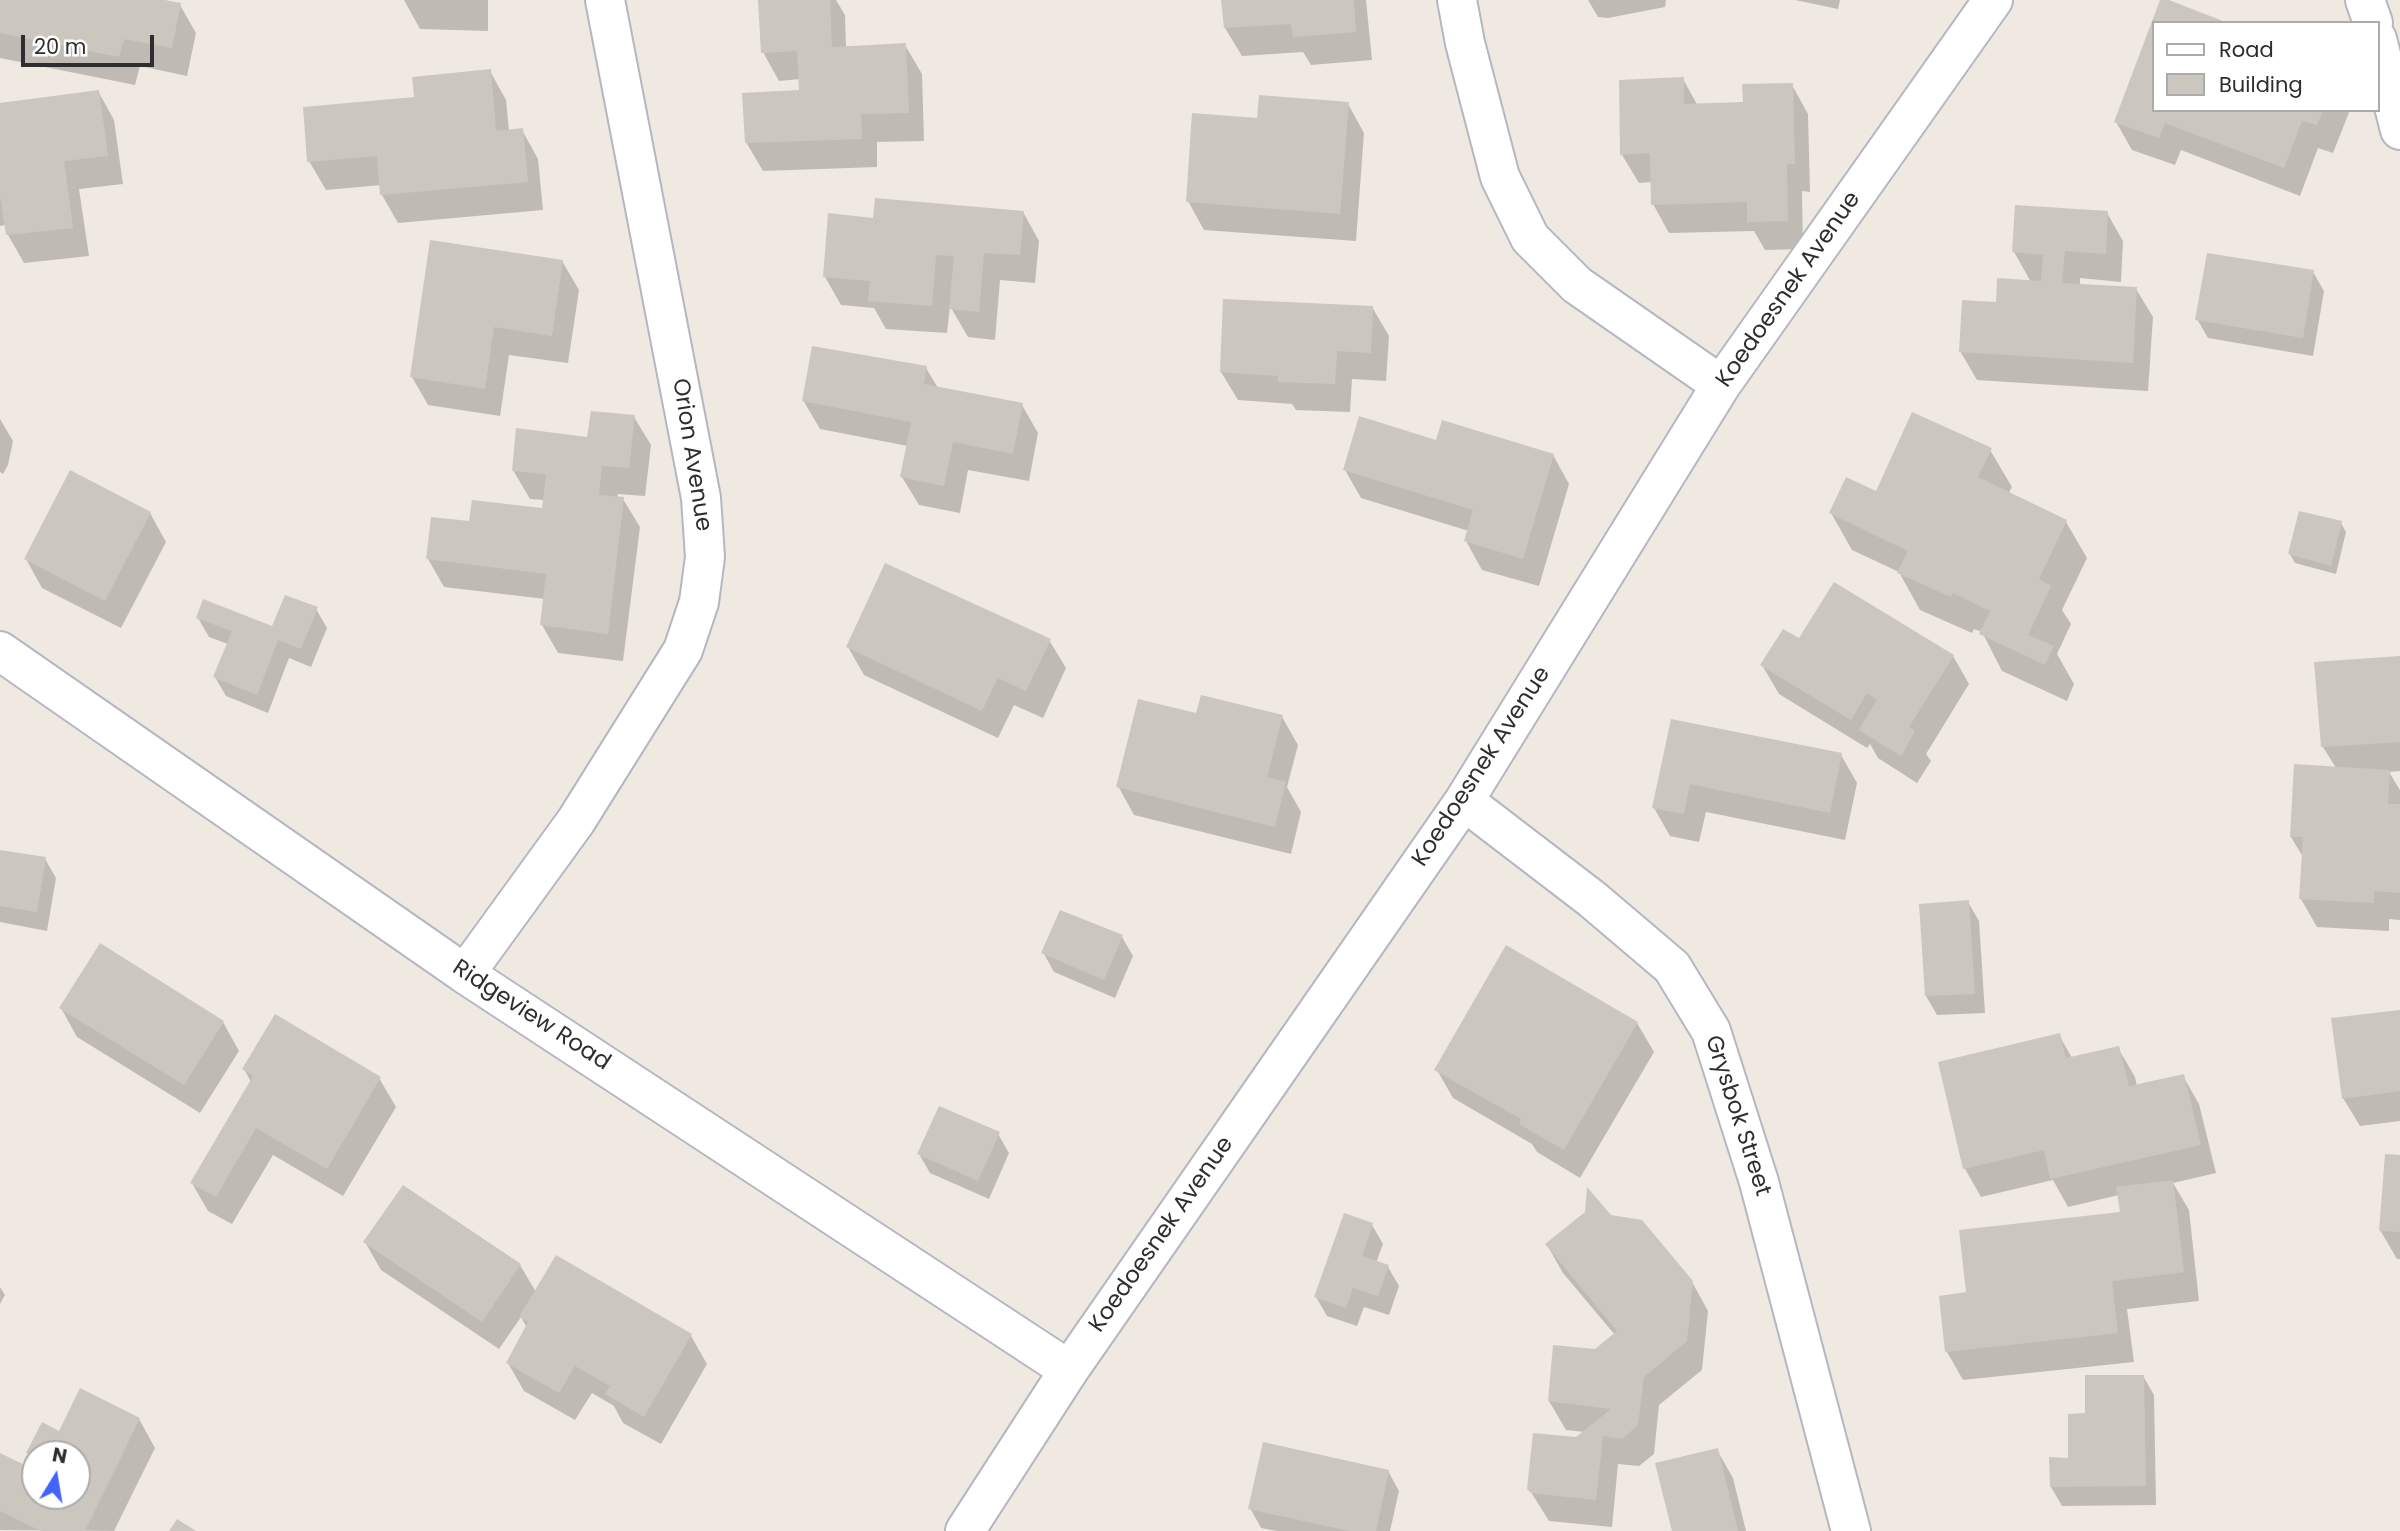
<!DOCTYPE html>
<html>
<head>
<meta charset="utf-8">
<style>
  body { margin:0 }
  #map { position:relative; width:2400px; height:1531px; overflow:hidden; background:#efe9e1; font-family:Poppins,sans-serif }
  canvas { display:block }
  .legend { position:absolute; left:2152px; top:21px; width:228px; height:91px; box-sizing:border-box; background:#fff; border:2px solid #ababab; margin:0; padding:9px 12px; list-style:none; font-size:21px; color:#2e2e2e }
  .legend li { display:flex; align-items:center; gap:14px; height:35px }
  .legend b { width:35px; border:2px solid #ababab }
  .north { position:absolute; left:21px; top:1440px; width:70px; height:70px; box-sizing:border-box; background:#fff; border:2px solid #ababab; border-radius:50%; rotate:11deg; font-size:19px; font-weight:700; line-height:28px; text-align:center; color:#2e2e2e }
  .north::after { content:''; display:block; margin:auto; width:24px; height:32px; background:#4264fb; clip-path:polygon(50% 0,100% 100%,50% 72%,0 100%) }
  .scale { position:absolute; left:21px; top:35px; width:133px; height:32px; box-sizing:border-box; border:4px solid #2e2e2e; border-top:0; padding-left:9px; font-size:21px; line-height:24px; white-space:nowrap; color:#2e2e2e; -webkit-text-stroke:5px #fff; paint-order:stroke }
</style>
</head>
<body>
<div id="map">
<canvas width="2400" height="1531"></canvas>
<ul class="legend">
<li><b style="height:9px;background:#fff"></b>Road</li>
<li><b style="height:19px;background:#cbc7bf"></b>Building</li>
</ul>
<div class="north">N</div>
<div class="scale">20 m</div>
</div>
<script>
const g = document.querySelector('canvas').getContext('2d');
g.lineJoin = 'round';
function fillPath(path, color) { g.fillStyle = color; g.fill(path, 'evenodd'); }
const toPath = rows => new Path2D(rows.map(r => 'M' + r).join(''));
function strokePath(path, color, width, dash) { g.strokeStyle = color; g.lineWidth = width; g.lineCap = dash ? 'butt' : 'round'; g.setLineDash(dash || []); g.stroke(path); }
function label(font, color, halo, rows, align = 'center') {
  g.font = font + ' Poppins,sans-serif'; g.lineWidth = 6; g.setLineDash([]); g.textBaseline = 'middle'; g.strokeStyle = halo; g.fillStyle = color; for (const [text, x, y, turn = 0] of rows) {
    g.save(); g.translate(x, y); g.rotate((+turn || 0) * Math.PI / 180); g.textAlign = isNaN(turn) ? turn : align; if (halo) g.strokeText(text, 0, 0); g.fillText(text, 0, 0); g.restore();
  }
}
const shadow = toPath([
  [0,0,157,0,180,5,196,33,187,76,140,66,135,85,0,58],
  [404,0,488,0,488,31,420,29],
  [760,0,836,0,845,15,846,48,905,45,922,74,924,141,877,142,877,167,763,171,746,142,800,92,800,79,779,81,763,52],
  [1223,0,1366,0,1372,60,1311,65,1303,52,1242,56,1225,28],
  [1588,0,1666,0,1665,7,1608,18,1598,17],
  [1795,0,1840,0,1838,9],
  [2162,0,2164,0,2153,23,2153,110,2350,110,2333,153,2318,148,2300,196,2181,150,2175,165,2132,150,2116,122],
  [490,71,506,100,509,131,522,130,538,159,543,210,398,223,382,195,381,185,326,190,309,161,416,98],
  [1683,79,1698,106,1745,104,1792,85,1808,114,1810,192,1802,191,1803,249,1765,250,1754,231,1669,233,1653,204,1652,182,1639,183,1622,155],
  [98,91,114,120,123,184,79,189,89,256,24,263,8,235,6,225,0,226,0,104],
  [1348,104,1364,133,1356,241,1204,230,1188,201,1259,120],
  [1023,212,1039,241,1035,283,1000,280,995,340,968,337,950,306,947,333,886,329,874,308,841,305,825,277],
  [2107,213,2123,241,2121,282,2080,278,2080,286,2136,289,2153,317,2148,391,1977,380,1960,351,1997,304,2031,282,2014,252],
  [562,261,579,290,568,363,509,355,500,416,428,405,412,377],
  [2313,272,2324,291,2313,356,2208,338,2197,319],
  [1372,307,1389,336,1386,381,1352,379,1350,412,1296,410,1292,404,1238,400,1221,372],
  [926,368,938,388,1022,405,1038,433,1029,481,968,470,960,513,919,505,902,477,908,446,820,429,803,400],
  [634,417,651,445,645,496,618,494,617,498,623,499,640,527,623,661,558,653,542,625,545,599,444,587,428,559,471,523,543,510,544,500,530,499,513,470],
  [0,419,13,441,8,465,3,474,0,472],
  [1437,442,1553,455,1569,484,1539,586,1482,570,1466,541,1469,531,1361,498,1345,470],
  [1990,450,2012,487,2008,494,2066,522,2087,558,2062,610,2071,624,2057,654,2074,684,2067,701,2002,671,1982,632,1974,629,1972,633,1920,610,1899,572,1852,550,1831,513,1877,493],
  [150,513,166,542,121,628,42,588,26,559],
  [2341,523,2346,532,2336,574,2295,563,2290,554],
  [316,609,327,628,311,667,289,658,268,713,226,696,215,677,228,644,209,637,198,618,273,628],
  [1049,640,1066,668,1043,718,1014,705,998,738,864,675,848,647],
  [1799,640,1953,656,1969,684,1926,754,1931,761,1917,783,1878,758,1870,744,1867,748,1779,694,1762,665],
  [2400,657,2400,771,2389,772,2400,790,2400,920,2389,919,2389,931,2317,927,2301,899,2303,857,2291,837,2336,768,2323,747],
  [1197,716,1282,717,1298,745,1287,787,1301,812,1291,854,1134,815,1118,786],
  [1672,721,1841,755,1857,783,1845,840,1706,812,1699,842,1670,836,1654,808],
  [0,851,45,859,56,878,47,931,0,922],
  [1968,902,1979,921,1985,1013,1937,1015,1926,996],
  [1122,937,1133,956,1115,998,1054,972,1043,952],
  [61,1008,223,1022,239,1051,200,1113,77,1037],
  [2400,1011,2400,1121,2360,1126,2343,1098],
  [1637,1023,1654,1052,1580,1178,1537,1152,1532,1144,1453,1098,1437,1070],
  [2059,1035,2072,1058,2118,1048,2135,1077,2137,1086,2183,1076,2199,1104,2216,1173,2173,1183,2189,1210,2199,1301,2127,1309,2134,1362,1963,1380,1947,1352,1941,1297,1968,1293,2122,1213,2119,1195,2068,1207,2053,1180,1981,1197,1965,1169,1940,1063],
  [244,1069,379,1078,396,1107,343,1196,273,1155,232,1224,208,1211,192,1183,251,1082],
  [998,1134,1009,1153,989,1199,930,1173,919,1154],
  [2400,1157,2400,1259,2397,1259,2380,1230],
  [1610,1217,1692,1282,1708,1311,1702,1370,1659,1405,1654,1454,1639,1466,1618,1464,1612,1527,1549,1521,1529,1489,1585,1432,1566,1430,1549,1401,1595,1351,1615,1335,1563,1273,1547,1245],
  [1372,1225,1383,1244,1376,1263,1388,1267,1399,1286,1389,1315,1364,1307,1357,1326,1327,1316,1316,1297],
  [365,1242,520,1265,536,1292,691,1336,707,1364,661,1444,623,1423,614,1406,592,1393,575,1420,524,1391,508,1363,527,1328,521,1317,499,1349,381,1270],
  [0,1287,5,1295,0,1304],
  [2143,1376,2154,1395,2156,1505,2062,1506,2051,1487,2070,1459,2087,1414],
  [139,1419,155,1448,114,1531,0,1530,0,1455,35,1472,35,1496,77,1496,77,1454,35,1454,35,1464,28,1453,59,1433],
  [1717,1450,1733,1478,1746,1531,1674,1531],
  [1388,1471,1399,1491,1390,1531,1277,1531,1261,1528,1250,1508]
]);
const building = toPath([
  [0,0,165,0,181,3,172,48,124,39,119,57,0,33],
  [758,0,830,0,832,47,906,43,909,113,861,114,862,139,745,143,742,93,799,90,797,51,761,53],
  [1221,0,1354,0,1356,32,1293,37,1291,24,1224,28],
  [2160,0,2169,0,2228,23,2153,23,2153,110,2323,110,2317,125,2302,121,2284,168,2165,123,2159,138,2114,122],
  [491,69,496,131,523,128,528,182,380,195,377,156,307,162,303,107,414,97,412,77],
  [1684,77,1684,104,1743,102,1742,84,1793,83,1795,164,1787,164,1788,221,1747,222,1747,202,1651,205,1650,153,1620,155,1619,80],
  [99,90,108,156,64,161,73,228,6,235,0,195,0,103],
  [1259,95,1349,102,1340,214,1186,202,1192,113,1257,118],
  [875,198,1024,211,1020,255,984,253,979,312,949,309,954,256,936,255,932,306,868,301,870,281,823,277,828,213,873,218],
  [2015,205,2108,211,2106,254,2065,251,2062,283,2137,287,2133,363,1959,352,1962,300,1996,302,1997,278,2041,281,2043,255,2012,252],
  [430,240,563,260,552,336,494,327,485,389,410,377],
  [2207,253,2314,270,2303,338,2195,320],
  [1223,299,1373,306,1371,353,1337,351,1335,384,1278,382,1278,376,1220,372],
  [812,346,927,366,924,384,1023,403,1013,454,953,442,944,486,900,477,911,422,802,401],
  [591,411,635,415,629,468,602,466,599,495,624,497,608,634,540,625,546,574,426,559,431,517,469,521,472,500,542,508,546,474,512,471,516,428,587,437],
  [1912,412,1992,448,1978,477,2067,520,2039,579,2051,586,2028,635,2054,646,2045,665,1979,634,1990,611,1953,593,1951,597,1897,573,1908,551,1829,513,1846,477,1876,491],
  [1359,416,1436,440,1442,420,1554,454,1523,559,1464,541,1473,510,1343,470],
  [70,470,151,512,105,601,24,559],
  [2299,511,2342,521,2331,566,2288,554],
  [885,563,1051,639,1026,691,998,678,982,711,846,647],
  [1834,582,1954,655,1909,727,1915,731,1901,756,1859,730,1877,700,1867,693,1851,720,1760,665,1783,629,1799,638],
  [285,595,318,607,301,649,278,640,257,695,213,677,232,631,196,618,203,599,272,626],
  [2400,656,2400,742,2321,747,2314,662],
  [1201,695,1283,715,1267,777,1286,782,1275,827,1116,787,1138,699,1196,713],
  [1671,719,1842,753,1830,813,1690,784,1684,814,1652,808],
  [2294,764,2390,770,2388,804,2400,804,2400,893,2374,891,2374,903,2299,899,2303,837,2290,837],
  [0,850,46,857,37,912,0,906],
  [1969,900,1975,994,1925,996,1919,904],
  [1060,910,1123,935,1104,980,1041,953],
  [100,943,224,1021,184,1085,59,1008],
  [1506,945,1638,1022,1564,1150,1519,1124,1521,1119,1434,1070],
  [2400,1010,2400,1091,2342,1099,2331,1018],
  [275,1014,381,1077,327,1169,256,1128,216,1197,190,1183,253,1076,242,1069],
  [2060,1033,2066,1058,2119,1046,2129,1086,2184,1074,2201,1145,2050,1179,2044,1150,1963,1169,1938,1062],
  [939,1106,1000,1132,978,1181,917,1154],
  [2385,1154,2400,1155,2400,1232,2379,1231],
  [2173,1180,2184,1272,2112,1281,2118,1333,1945,1352,1939,1296,1966,1292,1959,1230,2120,1212,2116,1187],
  [403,1185,521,1264,482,1322,363,1242],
  [1587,1187,1611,1215,1642,1220,1693,1281,1687,1341,1644,1377,1638,1425,1622,1439,1603,1436,1596,1500,1531,1493,1527,1489,1533,1433,1576,1437,1611,1409,1548,1401,1553,1345,1595,1349,1617,1331,1545,1244,1585,1212],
  [1344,1213,1373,1223,1362,1256,1389,1265,1378,1296,1353,1288,1346,1308,1314,1297],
  [556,1255,692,1334,644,1417,605,1394,610,1386,575,1366,559,1393,506,1363,528,1322,519,1317],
  [2085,1375,2144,1375,2146,1486,2050,1487,2049,1457,2068,1458,2068,1414,2085,1413],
  [80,1388,140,1418,85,1531,41,1531,0,1511,0,1453,35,1470,35,1496,77,1496,77,1454,35,1454,35,1457,26,1453,42,1422,59,1431],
  [1263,1442,1389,1470,1376,1531,1350,1531,1248,1509],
  [1718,1448,1738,1531,1672,1531,1655,1463],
  [177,1519,196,1531,169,1531]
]);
const street = toPath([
  [1457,0,1465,43,1500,177,1530,238,1577,285,1721,385],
  [2365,0,2373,23],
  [2377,39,2400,130],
  [0,651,465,974,1069,1370],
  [1464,801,1592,899,1672,967,1711,1031,1759,1182,1851,1531],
  [465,974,576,821,683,650,699,602,705,557,701,498,605,0],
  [965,1531,1069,1370,1464,801,1721,385,1993,0]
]);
const streetNames = [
  ["Koedoesnek Avenue",1789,290,-55],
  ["Orion Avenue",691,455,81],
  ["Koedoesnek Avenue",1482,767,-57],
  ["Ridgeview Road",531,1016,33],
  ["Grysbok Street",1737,1116,72],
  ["Koedoesnek Avenue",1162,1235,-55]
];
fillPath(shadow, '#0003');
fillPath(building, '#cbc7bf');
strokePath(street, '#b4b7c1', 42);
strokePath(street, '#fff', 38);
label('23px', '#2e2e2e', '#fff', streetNames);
</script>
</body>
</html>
